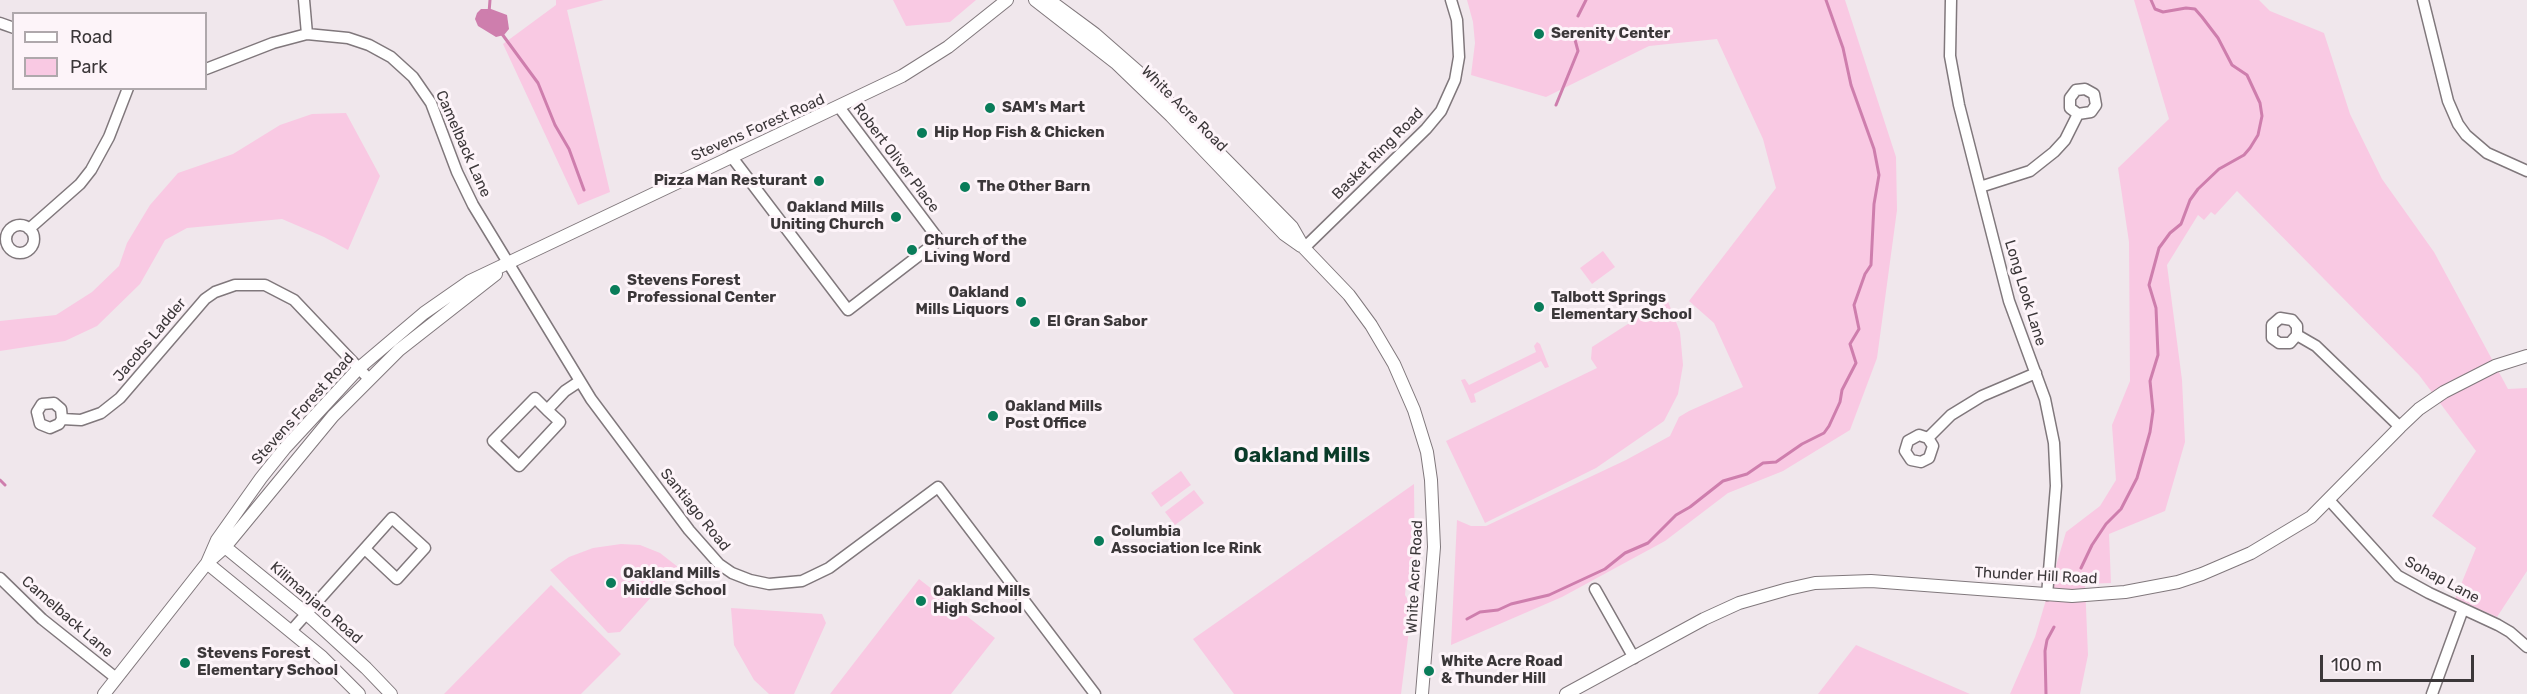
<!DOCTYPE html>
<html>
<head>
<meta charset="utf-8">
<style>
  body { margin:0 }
  #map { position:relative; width:2527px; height:694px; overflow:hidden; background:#f0e7ec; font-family:Rubik,sans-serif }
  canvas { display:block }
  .legend { position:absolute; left:12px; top:12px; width:195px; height:78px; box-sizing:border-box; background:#fdf4f9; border:2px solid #afa8ac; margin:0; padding:8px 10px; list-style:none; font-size:18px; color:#3b3739 }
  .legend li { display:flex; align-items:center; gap:12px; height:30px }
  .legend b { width:30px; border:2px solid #afa8ac }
  .scale { position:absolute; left:2320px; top:655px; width:154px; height:27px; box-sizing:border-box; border:3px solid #3b3739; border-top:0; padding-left:8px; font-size:18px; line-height:21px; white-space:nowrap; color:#3b3739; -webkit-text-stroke:4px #fdf4f9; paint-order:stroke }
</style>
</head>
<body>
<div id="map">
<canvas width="2527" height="694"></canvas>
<ul class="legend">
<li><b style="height:8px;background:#fff"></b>Road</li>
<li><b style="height:16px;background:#f9c9e3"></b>Park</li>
</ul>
<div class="scale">100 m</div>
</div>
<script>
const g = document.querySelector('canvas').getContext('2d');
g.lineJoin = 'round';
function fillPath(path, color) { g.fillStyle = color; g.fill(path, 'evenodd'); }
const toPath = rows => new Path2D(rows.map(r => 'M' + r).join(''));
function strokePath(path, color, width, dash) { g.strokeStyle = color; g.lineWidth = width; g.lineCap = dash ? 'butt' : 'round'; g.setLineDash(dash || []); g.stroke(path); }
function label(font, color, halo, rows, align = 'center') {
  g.font = font + ' Rubik,sans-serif'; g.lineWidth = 6; g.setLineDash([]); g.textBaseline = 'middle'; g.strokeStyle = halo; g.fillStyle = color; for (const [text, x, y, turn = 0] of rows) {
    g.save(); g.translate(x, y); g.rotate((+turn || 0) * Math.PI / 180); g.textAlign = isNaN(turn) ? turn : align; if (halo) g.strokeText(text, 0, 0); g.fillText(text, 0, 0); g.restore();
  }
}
const green = toPath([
  [556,0,604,0,567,10,610,192,578,205,503,44,556,5],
  [893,0,976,0,950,22,906,26],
  [1467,0,1845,0,1896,157,1897,210,1877,358,1850,430,1783,471,1728,493,1665,541,1562,597,1451,645,1457,520,1471,526,1486,526,1626,460,1670,436,1679,417,1689,411,1743,387,1714,323,1689,301,1776,188,1763,139,1717,39,1649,46,1546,97,1471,75,1475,43,1473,22],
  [2134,0,2259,0,2270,11,2324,33,2350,114,2382,179,2434,252,2508,389,2527,388,2527,571,2497,617,2455,599,2476,548,2432,516,2476,451,2419,375,2237,191,2215,215,2211,212,2204,220,2198,215,2167,265,2182,380,2185,442,2165,511,2109,534,2111,583,2085,584,2088,655,2080,694,2010,694,2035,637,2066,532,2100,506,2116,480,2112,425,2130,381,2129,242,2118,168,2169,119],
  [346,113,380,176,348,250,324,237,282,219,187,228,165,240,140,284,97,326,65,341,0,351,0,321,56,315,92,292,119,266,127,243,150,205,178,173,233,154,280,125,312,114],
  [1603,251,1615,267,1592,284,1580,268],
  [1667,299,1680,332,1683,365,1678,394,1664,421,1596,468,1485,523,1446,441,1597,368,1591,359,1592,347],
  [1537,342,1540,344,1549,367,1545,368,1541,361,1474,394,1476,402,1471,403,1461,380,1465,379,1469,385,1536,352,1534,346],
  [1181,471,1191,485,1161,507,1151,493],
  [1414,484,1415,582,1406,584,1405,595,1412,606,1401,694,1234,694,1193,639],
  [1194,490,1204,503,1175,525,1165,512],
  [621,544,640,545,660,553,678,567,620,632,608,633,550,570,569,557,593,548],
  [919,579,995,638,951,694,830,694],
  [551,585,621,654,581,694,444,694],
  [731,608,822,614,826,623,794,694,769,694,754,680,734,645],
  [1856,645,1970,694,1818,694]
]);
const water = toPath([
  [481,9,491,9,507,15,509,29,504,35,496,37,478,26,475,19,477,13]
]);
const stream = toPath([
  [489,13,490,0],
  [1578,16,1586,0],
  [502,34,538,83,555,125,569,149,584,190],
  [1556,105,1578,51,1574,36],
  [0,480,5,485],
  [2081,568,2092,545,2106,524,2121,509,2137,478,2150,432,2153,411,2150,381,2158,355,2156,308,2149,285,2159,248,2170,233,2181,224,2190,200,2198,189,2219,169,2244,155,2250,148,2258,135,2262,116,2260,103,2247,75,2232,65,2218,38,2202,17,2195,9,2186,8,2163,12,2155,9,2151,0],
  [1467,619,1480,612,1498,610,1511,604,1549,595,1605,569,1625,553,1648,543,1676,515,1690,507,1723,481,1747,474,1763,463,1776,462,1802,444,1824,433,1829,426,1840,402,1842,390,1856,363,1850,344,1859,329,1854,305,1865,274,1871,265,1874,204,1879,175,1874,149,1851,85,1843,48,1826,0],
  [2046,694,2045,651,2047,640,2054,627]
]);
const minor = toPath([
  [304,0,307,34],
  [1951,0,1950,56,1959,105,2009,301,2045,399,2054,443,2056,486,2047,595],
  [2423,0,2448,101,2458,124,2466,135,2487,153,2527,171],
  [0,23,14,28],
  [206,69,273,43,307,34,348,38,369,45,391,57,413,77,431,103,457,172,473,205,591,399,689,530,719,564,732,573,750,580,769,584,802,581,829,568,938,487,1095,694],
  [731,156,848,310,939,240,839,107],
  [1980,187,2030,171,2054,152,2065,140,2078,114,2070,108,2070,98,2076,90,2085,89,2094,94,2096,105,2091,112,2078,114],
  '6 239a14 14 0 1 1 28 0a14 14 0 1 1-28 0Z',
  [29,229,80,184,91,170,109,137,128,88],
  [1304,248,1426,129,1441,111,1455,80,1459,57,1457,20,1451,0],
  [2297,335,2290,343,2279,343,2272,338,2272,325,2280,318,2292,320,2297,326,2297,335,2316,346,2400,427],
  [547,410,535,398,493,441,519,466,560,422,547,410,565,391,580,381],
  [62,419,61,409,54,403,42,404,37,412,40,424,50,428,59,424,62,419,81,420,101,413,120,398,205,299,215,292,235,285,265,285,294,300,369,379],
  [1928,438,1919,435,1908,441,1905,451,1911,460,1921,462,1929,458,1933,446,1928,438,1951,415,1982,396,2036,373],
  [2329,500,2398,576,2429,593,2498,625,2510,632,2527,647],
  [0,578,42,619,116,678],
  [1595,589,1634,658],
  [291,631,392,518,425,548,397,579,365,549],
  [2432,694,2463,609]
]);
const tertiary = toPath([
  [1035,0,1116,63,1171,116,1284,234,1301,246],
  [1049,0,1095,34,1143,76,1292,227,1304,248,1349,295,1371,325,1394,364,1414,410,1427,452,1431,480,1434,547,1422,694],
  [219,542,307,614,366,668,391,694],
  [207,563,217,540,261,478,285,448,359,368,424,313,470,281,902,76,948,47,1007,0],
  [207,563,322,657,359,694],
  [104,694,207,563,225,547,333,416,399,350,496,274],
  [1566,694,1704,619,1739,603,1788,589,1815,583,1871,581,2072,596,2125,592,2178,582,2202,574,2251,553,2311,517,2400,427,2419,409,2444,392,2495,366,2527,356]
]);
const markers = [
  [1539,34,6,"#097c59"],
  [990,108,6,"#097c59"],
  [922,133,6,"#097c59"],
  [819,181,6,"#097c59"],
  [965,187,6,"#097c59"],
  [896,217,6,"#097c59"],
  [912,250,6,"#097c59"],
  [615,290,6,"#097c59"],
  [1021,302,6,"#097c59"],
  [1539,307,6,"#097c59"],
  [1035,322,6,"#097c59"],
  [993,416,6,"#097c59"],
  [1099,541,6,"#097c59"],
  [611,583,6,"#097c59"],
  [921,601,6,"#097c59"],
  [185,663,6,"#097c59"],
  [1429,671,6,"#097c59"]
];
const poiNames = [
  ["Serenity Center",1551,34],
  ["SAM's Mart",1002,108],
  ["Hip Hop Fish & Chicken",934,133],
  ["Pizza Man Resturant",807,181,"right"],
  ["The Other Barn",977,187],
  ["Oakland Mills",884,208,"right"],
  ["Uniting Church",884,225,"right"],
  ["Church of the",924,241],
  ["Living Word",924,258],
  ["Stevens Forest",627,281],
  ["Professional Center",627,298],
  ["Oakland",1009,293,"right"],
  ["Mills Liquors",1009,310,"right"],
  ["Talbott Springs",1551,298],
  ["Elementary School",1551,315],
  ["El Gran Sabor",1047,322],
  ["Oakland Mills",1005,407],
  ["Post Office",1005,424],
  ["Columbia",1111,532],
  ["Association Ice Rink",1111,549],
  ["Oakland Mills",623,574],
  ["Middle School",623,591],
  ["Oakland Mills",933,592],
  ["High School",933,609],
  ["Stevens Forest",197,654],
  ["Elementary School",197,671],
  ["White Acre Road",1441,662],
  ["& Thunder Hill",1441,679]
];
const streetNames = [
  ["White Acre Road",1184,109,45],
  ["Stevens Forest Road",758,128,-24],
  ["Camelback Lane",463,144,66],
  ["Basket Ring Road",1378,154,-45],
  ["Robert Oliver Place",896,158,53],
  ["Long Look Lane",2025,293,73],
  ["Jacobs Ladder",150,340,-50],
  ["Stevens Forest Road",303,409,-48],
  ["Santiago Road",695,510,51],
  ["Thunder Hill Road",2036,576,3],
  ["White Acre Road",1415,577,-87],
  ["Sohap Lane",2442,580,28],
  ["Kilimanjaro Road",316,603,41],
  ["Camelback Lane",67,617,41]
];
const districtNames = [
  ["Oakland Mills",1302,456]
];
fillPath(green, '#f9c9e3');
fillPath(water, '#ce7ead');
strokePath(stream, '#ce7ead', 3);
strokePath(minor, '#80787c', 13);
strokePath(tertiary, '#80787c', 14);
strokePath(minor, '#fff', 10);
strokePath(tertiary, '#fff', 12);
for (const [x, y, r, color] of markers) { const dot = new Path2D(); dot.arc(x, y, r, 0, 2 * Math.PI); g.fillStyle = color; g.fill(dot); strokePath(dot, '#fdf4f9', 2); }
label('bold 15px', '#3b3739', '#fdf4f9', poiNames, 'left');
label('15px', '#3b3739', '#fdf4f9', streetNames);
label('bold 21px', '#0a3b29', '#fdf4f9', districtNames);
</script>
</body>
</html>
